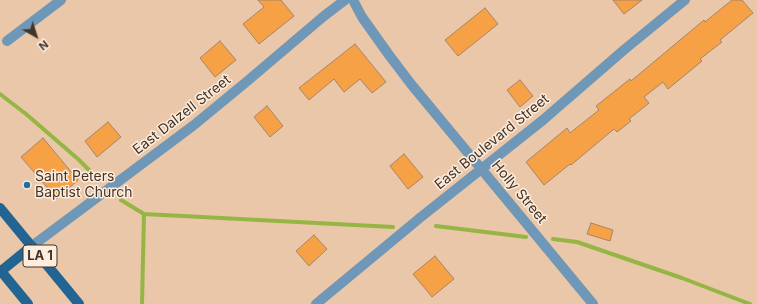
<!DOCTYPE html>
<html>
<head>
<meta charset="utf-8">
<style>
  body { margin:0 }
  #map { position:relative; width:757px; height:304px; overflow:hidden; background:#eac7a8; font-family:Inter,sans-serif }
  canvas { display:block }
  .north { position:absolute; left:16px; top:16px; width:40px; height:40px; -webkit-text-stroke:3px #feecdc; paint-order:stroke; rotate:141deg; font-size:11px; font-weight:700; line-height:16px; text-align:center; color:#423427 }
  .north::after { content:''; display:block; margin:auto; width:14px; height:18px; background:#423427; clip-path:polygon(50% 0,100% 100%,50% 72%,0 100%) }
</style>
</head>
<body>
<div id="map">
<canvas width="757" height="304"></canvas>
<div class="north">N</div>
</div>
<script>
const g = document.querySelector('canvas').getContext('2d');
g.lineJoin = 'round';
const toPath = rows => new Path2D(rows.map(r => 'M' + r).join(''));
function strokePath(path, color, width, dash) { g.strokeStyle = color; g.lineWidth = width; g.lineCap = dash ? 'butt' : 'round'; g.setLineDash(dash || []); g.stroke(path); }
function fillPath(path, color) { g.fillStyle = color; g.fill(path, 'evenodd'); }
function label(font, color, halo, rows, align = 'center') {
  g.font = font + ' Inter,sans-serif'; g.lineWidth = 3; g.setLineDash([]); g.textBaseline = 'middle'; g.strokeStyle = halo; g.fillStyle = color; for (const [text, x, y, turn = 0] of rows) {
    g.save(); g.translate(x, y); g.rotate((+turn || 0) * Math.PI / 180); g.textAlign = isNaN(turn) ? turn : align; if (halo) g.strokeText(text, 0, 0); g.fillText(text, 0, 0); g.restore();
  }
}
const stream = toPath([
  [0,94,26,114,78,159,93,174],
  [121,200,144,214,393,227],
  [436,226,526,237],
  [553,239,577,242,682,278,750,304],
  [142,304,144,214]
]);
const building = toPath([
  [258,0,281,0,294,16,259,44,243,24,264,7,258,0],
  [613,0,642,0,624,14,613,0],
  [732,0,742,0,753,13,720,40,722,42,700,59,702,61,668,89,663,82,644,97,649,103,629,119,631,121,617,132,614,129,571,165,570,164,544,185,526,162,567,128,570,133,599,110,596,106,630,79,631,81,704,20,705,22,732,0],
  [485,8,498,24,458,56,445,40,485,8],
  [220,41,236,60,215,77,200,58,220,41],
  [355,44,386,82,372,93,360,79,344,92,334,79,309,100,299,88,355,44],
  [520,80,533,96,520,107,507,90,520,80],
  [267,106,283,126,270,137,254,117,267,106],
  [108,122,121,137,97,157,85,141,108,122],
  [43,138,78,180,57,199,21,157,43,138],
  [404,154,423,177,408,189,390,166,404,154],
  [591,223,613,230,610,241,587,234,591,223],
  [314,235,327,249,309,266,296,251,314,235],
  [435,256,454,279,432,297,413,274,435,256]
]);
const street = toPath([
  [353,0,362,17,389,55,411,84,593,304],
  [7,41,61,0],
  [32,246,194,125,245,83,324,16,345,0],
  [316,304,421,217,543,120,625,49,685,0]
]);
const primary = toPath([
  [0,208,79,304],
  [0,270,28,304],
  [1,271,32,246]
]);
const markers = [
  [27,185,4,"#256ea2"]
];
const shields = [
  [40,256,34]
];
const shieldNames = [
  ["LA 1",40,256]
];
const streetNames = [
  ["East Dalzell Street",182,115,-38],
  ["East Boulevard Street",492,142,-39],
  ["Holly Street",519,192,50]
];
const poiNames = [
  ["Saint Peters",35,177],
  ["Baptist Church",35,193]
];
strokePath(stream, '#95b544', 4);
fillPath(building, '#f7a147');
strokePath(building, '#a58467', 1);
strokePath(street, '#6f97b7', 10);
strokePath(primary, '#236492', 10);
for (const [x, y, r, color] of markers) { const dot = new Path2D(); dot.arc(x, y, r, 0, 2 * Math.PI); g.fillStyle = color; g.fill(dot); strokePath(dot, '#feecdc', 1.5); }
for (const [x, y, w] of shields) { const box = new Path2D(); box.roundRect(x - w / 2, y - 11, w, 22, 3); g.fillStyle = '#feecdc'; g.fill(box); strokePath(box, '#423427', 1); }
label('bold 13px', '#423427', null, shieldNames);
label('14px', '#423427', '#feecdc', streetNames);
label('14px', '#423427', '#feecdc', poiNames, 'left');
</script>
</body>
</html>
